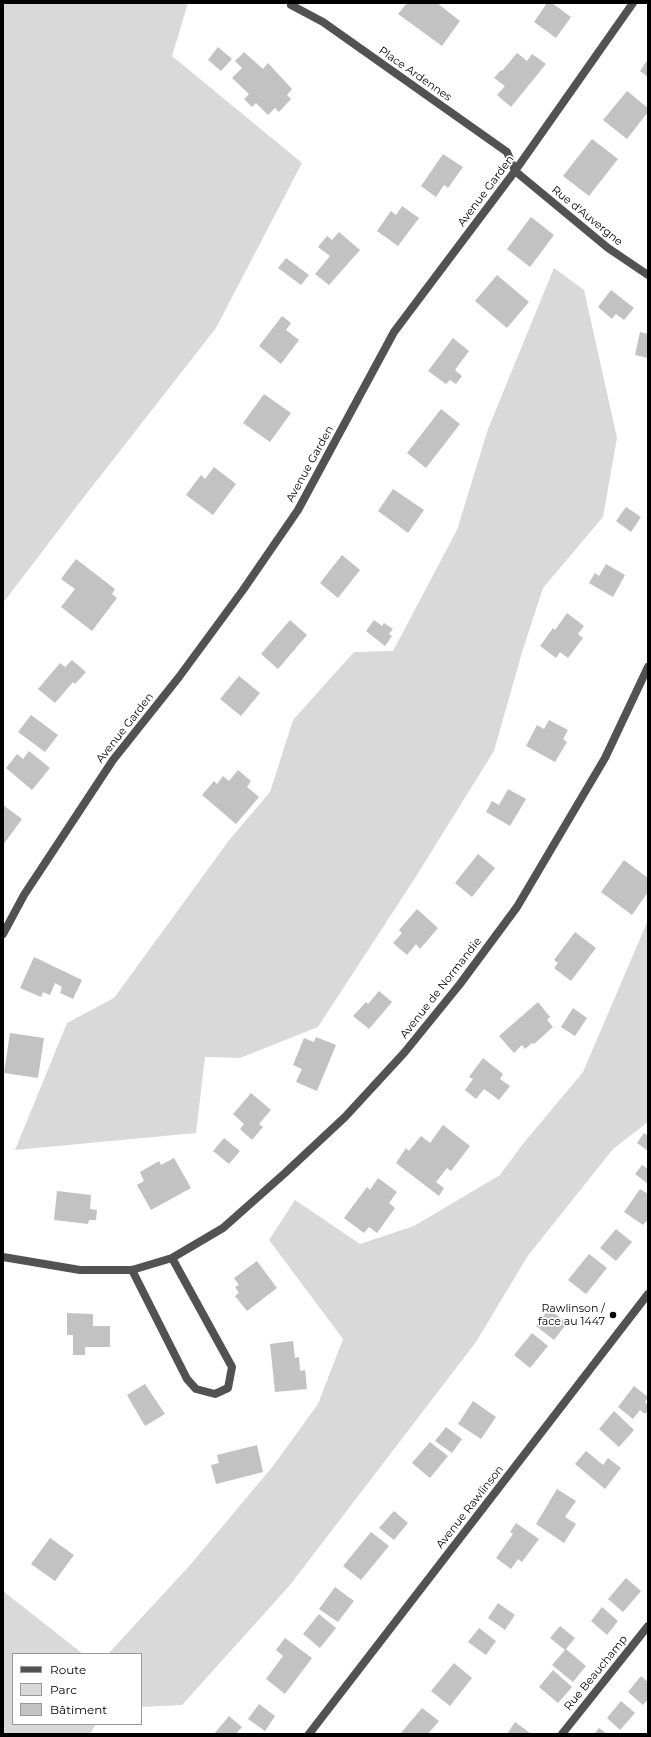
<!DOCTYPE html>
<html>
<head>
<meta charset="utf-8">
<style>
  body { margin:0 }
  #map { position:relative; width:651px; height:1737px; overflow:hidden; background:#fff; font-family:Montserrat,sans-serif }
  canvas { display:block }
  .frame { position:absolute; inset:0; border:4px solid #000; pointer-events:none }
  .legend { position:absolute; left:12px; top:1653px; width:130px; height:72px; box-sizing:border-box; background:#fff; border:1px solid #999; margin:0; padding:5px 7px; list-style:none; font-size:12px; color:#000 }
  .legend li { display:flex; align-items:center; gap:8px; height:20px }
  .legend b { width:20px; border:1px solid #999 }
</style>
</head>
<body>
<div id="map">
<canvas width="651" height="1737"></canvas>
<div class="frame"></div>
<ul class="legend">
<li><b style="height:5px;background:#525252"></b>Route</li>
<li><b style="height:11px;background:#d9d9d9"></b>Parc</li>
<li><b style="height:11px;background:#c2c2c2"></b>Bâtiment</li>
</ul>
</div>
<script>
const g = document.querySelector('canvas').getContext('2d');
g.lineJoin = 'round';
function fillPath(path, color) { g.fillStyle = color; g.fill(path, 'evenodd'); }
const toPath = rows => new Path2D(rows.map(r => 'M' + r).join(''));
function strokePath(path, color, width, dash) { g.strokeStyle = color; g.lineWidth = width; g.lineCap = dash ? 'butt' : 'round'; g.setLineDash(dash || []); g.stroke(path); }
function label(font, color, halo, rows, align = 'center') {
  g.font = font + ' Montserrat,sans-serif'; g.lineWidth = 3.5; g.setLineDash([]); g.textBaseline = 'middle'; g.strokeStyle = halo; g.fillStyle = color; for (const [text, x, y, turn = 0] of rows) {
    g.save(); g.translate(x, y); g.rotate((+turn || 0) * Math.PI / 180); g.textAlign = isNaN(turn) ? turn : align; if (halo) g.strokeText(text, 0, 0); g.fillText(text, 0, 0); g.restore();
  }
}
const green = toPath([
  [3,3,188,3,172,56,302,163,216,328,80,502,3,603],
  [554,268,584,290,617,438,603,517,543,588,523,649,494,751,415,878,318,1027,240,1058,205,1057,196,1133,15,1150,67,1023,114,998,230,839,270,792,293,720,354,652,393,651,457,530,488,429],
  [648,920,648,1122,613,1149,527,1257,476,1342,290,1585,182,1705,141,1707,141,1654,108,1654,191,1564,273,1466,318,1404,343,1339,269,1240,295,1200,360,1244,414,1226,500,1175,522,1145,583,1072],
  [3,1591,83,1654,13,1654,13,1724,96,1724,90,1734,3,1734]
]);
const building = toPath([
  [407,3,437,3,460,21,442,46,398,14],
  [547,3,552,3,571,17,556,38,534,22],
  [218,47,232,59,221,71,208,60],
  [244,52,263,69,268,63,292,89,287,95,291,99,279,112,275,108,268,115,256,103,252,107,244,99,249,94,232,78,242,68,235,61],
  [517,53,527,61,532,54,546,64,511,107,497,95,505,86,494,78,501,70,502,71],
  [648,59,648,77,640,71],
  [627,91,648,108,648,112,627,139,603,120],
  [592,139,618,159,589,196,563,176],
  [443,154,463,167,448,188,444,185,436,197,421,186],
  [402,206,419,218,398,246,377,231,391,211,396,215],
  [531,217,554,235,530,267,507,249],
  [339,232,360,250,329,285,315,274,330,256,318,247,327,236,332,240],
  [286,258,309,275,301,285,278,268],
  [497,275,529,302,507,328,475,301],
  [611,290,634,308,624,320,616,314,612,319,598,307],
  [282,316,291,323,286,330,299,340,281,364,259,346],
  [640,332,648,334,648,358,635,355],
  [453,338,469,351,455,370,462,376,456,384,450,380,446,384,428,371],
  [264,394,291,413,270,442,243,423],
  [441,409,460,424,426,468,407,453],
  [214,467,236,484,213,515,186,495,201,475,205,479],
  [393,489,424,510,408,533,378,511],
  [626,507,641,517,631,532,616,521],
  [342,555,360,570,338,598,320,583],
  [76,559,115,589,112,594,117,598,92,631,61,607,75,589,61,579],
  [606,564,625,575,613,597,589,583,595,573,599,576],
  [567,613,584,626,578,634,583,638,568,658,560,652,556,658,540,646,553,628,555,630],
  [290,620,307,635,278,669,261,654],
  [374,620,382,626,384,623,393,629,389,634,392,636,385,646,366,631],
  [72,660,86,672,75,684,73,682,55,703,38,689,60,663,65,667],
  [239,676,260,693,241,716,220,699],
  [31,715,58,735,45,752,18,732],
  [549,720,568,730,563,739,567,742,555,762,526,746,537,725,544,729],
  [29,751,50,768,32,790,6,768,17,754,23,759],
  [238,770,251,781,247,787,259,797,236,824,202,795,214,781,217,784,223,776,229,781],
  [508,789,526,799,510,826,486,812,492,801,499,805],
  [3,805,22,819,3,845],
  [478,854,495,868,472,897,455,883],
  [624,860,648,878,648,892,632,915,601,892],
  [417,909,438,928,420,949,416,944,407,955,393,943,402,933,399,930],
  [575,932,596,948,571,981,554,968,558,963,554,960],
  [34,957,82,980,73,999,60,993,62,987,55,983,50,995,43,992,41,997,20,988],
  [379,991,392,1002,369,1029,353,1016,366,1002,368,1004],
  [538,1002,550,1017,547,1020,553,1027,534,1044,532,1043,525,1049,522,1045,514,1053,499,1036],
  [573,1008,587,1018,575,1036,561,1027],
  [10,1033,44,1038,38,1078,4,1073],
  [316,1037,336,1045,317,1091,296,1082,302,1069,293,1065,304,1038,314,1042],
  [483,1058,503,1074,500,1079,510,1086,499,1100,484,1089,476,1099,465,1090,473,1079,469,1077],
  [251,1093,271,1110,259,1124,263,1127,252,1140,240,1129,244,1124,233,1114],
  [443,1125,470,1146,451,1171,447,1168,436,1182,444,1188,439,1196,396,1163,406,1148,409,1151,421,1136,430,1143],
  [644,1133,648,1136,648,1151,637,1143],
  [224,1138,240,1151,229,1164,213,1151],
  [174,1158,191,1188,151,1210,137,1185,144,1181,140,1172,159,1161,161,1165],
  [642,1165,648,1169,648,1184,635,1174],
  [378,1178,397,1192,389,1203,395,1208,377,1233,369,1227,364,1233,344,1218,367,1187,370,1190],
  [640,1189,648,1194,648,1219,643,1225,624,1212],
  [57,1191,91,1195,90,1209,97,1210,96,1220,89,1220,88,1224,54,1220],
  [616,1229,632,1242,616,1261,600,1248],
  [589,1254,607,1268,586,1294,568,1280],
  [257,1261,277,1288,247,1311,235,1296,239,1293,235,1287,239,1285,234,1278],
  [549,1309,567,1323,554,1340,536,1326],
  [67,1313,93,1314,93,1326,110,1326,110,1347,85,1347,85,1355,73,1355,73,1335,67,1335],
  [532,1333,548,1346,530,1368,514,1355],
  [293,1341,295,1358,299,1357,300,1371,305,1370,307,1389,275,1392,270,1344],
  [145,1384,165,1414,145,1426,127,1395],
  [634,1386,648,1397,645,1402,648,1405,648,1410,645,1414,640,1410,633,1419,618,1407],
  [473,1401,496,1417,481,1439,458,1424],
  [614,1411,634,1430,619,1447,599,1429],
  [446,1427,462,1439,452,1453,435,1441],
  [430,1442,448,1456,430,1478,412,1463],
  [257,1445,263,1472,216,1484,211,1465,219,1463,217,1455],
  [586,1451,603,1465,608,1458,621,1468,605,1489,575,1464],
  [557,1489,576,1501,565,1517,576,1524,564,1543,536,1524],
  [394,1511,408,1523,394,1540,379,1528],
  [516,1523,539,1539,522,1562,518,1559,511,1569,496,1558,513,1534,510,1532],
  [371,1532,389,1546,361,1580,343,1566],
  [50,1538,74,1555,55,1581,31,1564],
  [626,1578,641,1591,623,1612,608,1599],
  [335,1587,354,1601,338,1622,319,1609],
  [498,1603,515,1615,505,1630,488,1618],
  [602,1607,618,1621,607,1635,591,1621],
  [319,1614,336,1628,320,1648,303,1634],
  [560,1626,575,1638,566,1649,586,1666,573,1682,552,1665,565,1650,550,1638],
  [479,1628,496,1641,486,1655,468,1642],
  [285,1638,312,1658,285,1694,266,1679,283,1656,276,1650],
  [454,1663,472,1678,450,1706,431,1691],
  [553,1670,572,1687,558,1703,539,1687],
  [641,1676,648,1682,648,1699,643,1705,628,1692],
  [621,1701,635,1713,620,1730,607,1718],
  [259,1704,275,1716,265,1731,248,1719],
  [422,1708,439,1721,428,1734,400,1734],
  [229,1716,242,1727,236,1734,214,1734],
  [515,1722,530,1733,530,1734,507,1734],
  [599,1728,607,1734,594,1734]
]);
const street = toPath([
  [291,5,323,22,507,152,515,171,608,248,648,275],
  [3,934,24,895,113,760,179,677,243,590,298,510,394,332,515,171,633,3],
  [3,1257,80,1270,132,1270,172,1258,223,1228,285,1173,345,1117,404,1053,460,984,517,907,605,758,648,667],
  [132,1270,187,1379,196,1389,215,1394,228,1388,232,1367,172,1258],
  [309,1734,648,1294],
  [562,1734,648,1626]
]);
const markers = [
  [613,1315,4,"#000"]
];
const streetNames = [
  ["Place Ardennes",415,74,35],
  ["Avenue Garden",486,191,-53],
  ["Rue d'Auvergne",587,216,39],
  ["Avenue Garden",310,464,-61],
  ["Avenue Garden",125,728,-52],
  ["Avenue de Normandie",441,988,-52],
  ["Avenue Rawlinson",470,1507,-52],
  ["Rue Beauchamp",596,1673,-51]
];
const poiNames = [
  ["Rawlinson /",605,1309],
  ["face au 1447",605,1322]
];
fillPath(green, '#d9d9d9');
fillPath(building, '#c2c2c2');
strokePath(street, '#525252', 8);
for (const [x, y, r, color] of markers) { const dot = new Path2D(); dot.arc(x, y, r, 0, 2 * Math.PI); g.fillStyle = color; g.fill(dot); strokePath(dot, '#fff', 1.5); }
label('11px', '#000', '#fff', streetNames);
label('11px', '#000', '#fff', poiNames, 'right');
</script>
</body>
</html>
